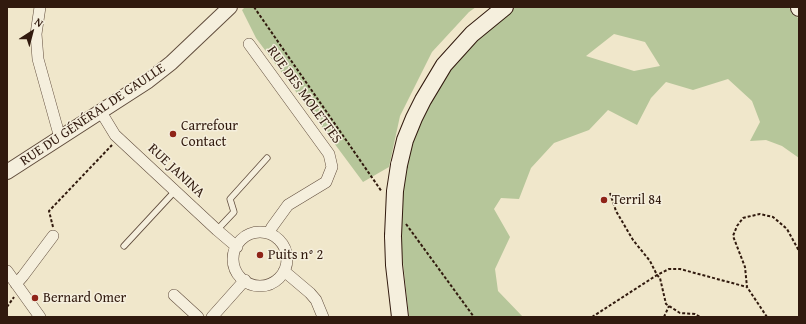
<!DOCTYPE html>
<html>
<head>
<meta charset="utf-8">
<style>
  body { margin:0 }
  #map { position:relative; width:806px; height:324px; overflow:hidden; background:#f0e7cb; font-family:"Gentium Book Plus",serif }
  canvas { display:block }
  .frame { position:absolute; inset:0; border:8px solid #311a0e; pointer-events:none }
  .north { position:absolute; left:12px; top:12px; width:40px; height:40px; -webkit-text-stroke:3px #f5efdd; paint-order:stroke; rotate:36deg; font-size:11px; font-weight:700; line-height:16px; text-align:center; color:#311a0e }
  .north::after { content:''; display:block; margin:auto; width:14px; height:18px; background:#311a0e; clip-path:polygon(50% 0,100% 100%,50% 72%,0 100%) }
</style>
</head>
<body>
<div id="map">
<canvas width="806" height="324"></canvas>
<div class="frame"></div>
<div class="north">N</div>
</div>
<script>
const g = document.querySelector('canvas').getContext('2d');
g.lineJoin = 'round';
function fillPath(path, color) { g.fillStyle = color; g.fill(path, 'evenodd'); }
const toPath = rows => new Path2D(rows.map(r => 'M' + r).join(''));
function strokePath(path, color, width, dash) { g.strokeStyle = color; g.lineWidth = width; g.lineCap = dash ? 'butt' : 'round'; g.setLineDash(dash || []); g.stroke(path); }
function label(font, color, halo, rows, align = 'center') {
  g.font = font + ' "Gentium Book Plus",serif'; g.lineWidth = 3; g.setLineDash([]); g.textBaseline = 'middle'; g.strokeStyle = halo; g.fillStyle = color; for (const [text, x, y, turn = 0] of rows) {
    g.save(); g.translate(x, y); g.rotate((+turn || 0) * Math.PI / 180); g.textAlign = isNaN(turn) ? turn : align; if (halo) g.strokeText(text, 0, 0); g.fillText(text, 0, 0); g.restore();
  }
}
const green = toPath([
  [245,7,424,7,425,8,426,7,476,7,469,12,432,52,400,116,389,167,363,182,256,38,242,10],
  [516,7,789,7,791,11,799,19,799,158,782,146,766,140,750,141,760,122,752,101,728,79,693,90,666,82,651,98,637,125,608,110,589,130,554,143,531,168,519,199,501,198,494,209,510,237,495,269,498,291,523,317,409,317,400,235,405,166,411,142,427,102,462,53,502,16],
  [614,34,645,42,660,66,634,71,586,56]
]);
const path = toPath([
  [254,7,382,192],
  [610,193,616,211,633,240,650,261,657,275,660,278,666,304,680,313,695,314,700,317],
  [406,224,474,317],
  [53,227,49,211,112,145],
  [7,307,14,297],
  [592,317,657,275,669,269,680,269,747,287],
  [664,317,669,306],
  [767,317,747,287,745,267,733,236,737,226,743,218,751,216,760,214,773,217,787,229,799,251]
]);
const service = toPath([
  [217,230,234,212,230,199,267,158],
  [124,246,175,191]
]);
const minor = toPath([
  [40,7,36,34,38,59,60,138],
  [249,44,329,154,332,167,326,182,288,205,272,227,269,233],
  [101,112,115,135,217,230,237,247],
  '233 259a27 27 0 1 1 54 0a27 27 0 1 1-54 0Z',
  [7,271,40,317],
  [284,271,310,293,316,300,323,317],
  [16,284,23,276,53,236],
  [174,295,198,317],
  [212,317,245,280]
]);
const tertiary = toPath([
  [7,172,148,81,171,63,230,7]
]);
const secondary = toPath([
  [799,7,799,8],
  [399,165,405,140,414,118,423,100,444,65,472,34,505,7],
  [393,236,394,265,400,317]
]);
const secondaryBridge = toPath([
  [393,236,395,191,399,165]
]);
const markers = [
  [173,134,4,"#8f2418"],
  [604,200,4,"#8f2418"],
  [260,255,4,"#8f2418"],
  [35,298,4,"#8f2418"]
];
const streetNames = [
  ["RUE DES MOLETTES",304,95,54],
  ["RUE DU GÉNÉRAL DE GAULLE",93,115,-34],
  ["RUE JANINA",176,171,43]
];
const poiNames = [
  ["Carrefour",181,126],
  ["Contact",181,142],
  ["Terril 84",612,200],
  ["Puits n° 2",268,255],
  ["Bernard Omer",43,298]
];
fillPath(green, '#b6c69a');
strokePath(service, '#614d3d', 7);
strokePath(minor, '#614d3d', 12);
strokePath(tertiary, '#614d3d', 16);
strokePath(secondary, '#311a0e', 18);
strokePath(path, '#311a0e', 2, [3, 2]);
strokePath(service, '#f5efdd', 5.5);
strokePath(minor, '#f5efdd', 11);
strokePath(tertiary, '#f5efdd', 14);
strokePath(secondary, '#f5efdd', 16);
strokePath(secondaryBridge, '#311a0e', 18, []);
strokePath(secondaryBridge, '#f5efdd', 16);
for (const [x, y, r, color] of markers) { const dot = new Path2D(); dot.arc(x, y, r, 0, 2 * Math.PI); g.fillStyle = color; g.fill(dot); strokePath(dot, '#f5efdd', 1.5); }
label('14px', '#311a0e', '#f5efdd', streetNames);
label('14px', '#311a0e', '#f5efdd', poiNames, 'left');
</script>
</body>
</html>
